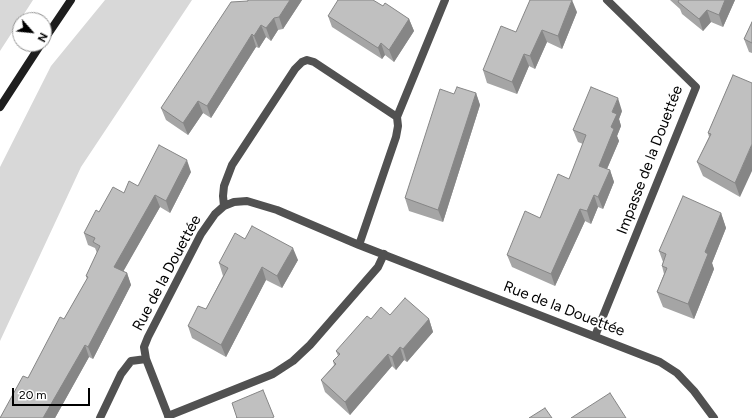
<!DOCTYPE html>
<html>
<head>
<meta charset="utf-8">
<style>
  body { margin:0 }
  #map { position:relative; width:752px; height:418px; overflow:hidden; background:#fff; font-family:Figtree,sans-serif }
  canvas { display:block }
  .north { position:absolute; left:12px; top:12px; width:40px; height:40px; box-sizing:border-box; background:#fff; border:1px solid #999; border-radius:50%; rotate:117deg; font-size:11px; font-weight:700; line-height:16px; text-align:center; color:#000 }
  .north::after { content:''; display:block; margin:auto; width:14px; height:18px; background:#000; clip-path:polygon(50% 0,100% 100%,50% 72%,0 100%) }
  .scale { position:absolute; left:12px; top:388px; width:78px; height:18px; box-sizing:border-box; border:2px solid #000; border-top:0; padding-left:5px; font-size:12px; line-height:14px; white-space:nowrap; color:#000; -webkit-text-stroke:3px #fff; paint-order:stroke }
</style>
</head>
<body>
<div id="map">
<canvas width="752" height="418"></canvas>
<div class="north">N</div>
<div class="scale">20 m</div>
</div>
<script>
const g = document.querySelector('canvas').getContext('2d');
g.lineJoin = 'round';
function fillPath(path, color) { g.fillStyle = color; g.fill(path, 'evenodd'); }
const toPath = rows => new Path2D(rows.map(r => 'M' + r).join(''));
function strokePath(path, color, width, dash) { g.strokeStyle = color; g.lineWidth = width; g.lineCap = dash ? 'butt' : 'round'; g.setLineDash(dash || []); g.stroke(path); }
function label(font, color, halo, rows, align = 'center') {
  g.font = font + ' Figtree,sans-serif'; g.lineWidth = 4; g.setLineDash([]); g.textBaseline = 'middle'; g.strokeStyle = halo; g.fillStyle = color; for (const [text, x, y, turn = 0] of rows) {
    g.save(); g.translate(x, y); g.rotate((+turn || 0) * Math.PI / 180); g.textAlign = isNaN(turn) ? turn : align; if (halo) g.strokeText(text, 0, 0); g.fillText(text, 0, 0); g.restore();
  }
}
const green = toPath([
  [0,0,33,0,0,51],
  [105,0,192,0,81,167,0,341,0,167,51,66]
]);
const minor = toPath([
  [397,117,445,0],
  [224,206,223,196,224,186,232,165,295,69,302,62,307,60,314,62,397,117,398,126,396,137,359,245],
  [595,336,696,87,607,0],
  [168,416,273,374,293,361,310,345,378,267,384,254],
  [100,418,121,374,131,361,146,359],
  [169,418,146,359,144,347,148,337,201,234,215,214,224,206,234,202,247,201,277,210,359,245,660,362,677,373,694,391,714,418]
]);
const secondary = toPath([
  [44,40,71,0],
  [0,107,41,44]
]);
const wall = toPath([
  [302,0,283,29,278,30,271,41,266,37,259,48,256,47,211,118,203,113,188,135,166,120,161,108,248,1],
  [670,0,735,0,723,27,711,22,703,31,682,14,680,9],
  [383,6,409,19,414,31,394,62,385,55,382,59,332,27,328,16],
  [577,12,562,49,547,42,535,69,529,66,517,94,487,83,483,70,516,32],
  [752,22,752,53,749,52,744,39],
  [733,75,740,197,703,176,697,162,709,137,708,133],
  [476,93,480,105,443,222,409,211,405,198,454,94],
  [622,111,619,119,621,126,617,136,619,141,607,169,610,170,614,182,603,209,598,207,591,224,585,221,555,286,512,267,507,255,540,218,569,179,583,144,578,142,573,130],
  [191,172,170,213,160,207,123,271,127,273,131,285,93,359,89,357,55,418,0,418,28,378,64,319,87,279,86,276,97,253,95,248,88,245,84,233,99,212,124,193,138,186],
  [721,213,726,228,712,263,714,269,694,319,663,307,657,292,664,274,662,266,663,262,659,251],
  [245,239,298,260,282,288,266,280,226,357,192,338,188,326,206,309,223,276,219,263],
  [390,315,429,319,433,332,407,362,404,360,396,370,392,366,350,415,325,392,321,380,334,365,333,361,338,356,336,351,371,319]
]);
const shadedWall = toPath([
  [290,0,302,0,283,29,279,17],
  [572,0,577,12,562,49,558,36],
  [725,0,735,0,723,27,719,15],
  [707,10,711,22,703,31,699,19],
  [274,18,278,30,271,41,266,28],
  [409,19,414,31,394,62,389,50],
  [261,25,266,37,259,48,254,36],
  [542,30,547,42,535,69,530,56],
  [252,34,256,47,211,118,207,106],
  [381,43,385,55,382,59,378,48],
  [524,54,529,66,517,94,512,82],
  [476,93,480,105,443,222,438,210],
  [618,98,622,111,619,119,621,126,617,136,619,141,603,178,599,166,611,127,612,112],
  [198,101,203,113,188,135,183,123],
  [752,144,752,171,740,197,735,183],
  [187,160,191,172,170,213,166,201],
  [610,170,614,182,603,209,598,197],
  [155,195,160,207,119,279,114,267],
  [594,195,598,207,591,224,587,211],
  [580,209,585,221,555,286,551,274],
  [721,213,726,228,712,263,714,269,694,319,688,304,705,252],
  [293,248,298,260,282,288,277,276],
  [262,267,266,280,226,357,221,345],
  [127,273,131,285,93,359,88,347],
  [429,319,433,332,407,362,403,349],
  [85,345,89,357,55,418,43,418],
  [400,347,404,360,396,370,392,357],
  [388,354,392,366,350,415,345,402]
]);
const building = toPath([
  [248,0,290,0,279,17,274,18,266,28,261,25,254,36,252,34,207,106,198,101,183,123,161,108,231,2,248,1,248,0],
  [338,0,373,0,383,6,385,3,409,19,389,50,381,43,378,48,328,16,338,0],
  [530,0,572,0,558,36,542,30,530,56,524,54,512,82,483,70,501,26,516,32,530,0],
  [679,0,725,0,719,15,707,10,699,19,678,2,679,0],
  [752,22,752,43,744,39,752,22],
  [733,75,752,83,752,144,735,183,697,162,711,134,708,133,733,75],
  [457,87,476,93,438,210,405,198,440,89,454,94,457,87],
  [591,87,618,98,612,112,617,114,611,127,614,129,599,166,610,170,598,197,594,195,587,211,580,209,551,274,507,255,525,211,540,218,558,174,569,179,586,135,573,130,591,87],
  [159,145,187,160,166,201,155,195,114,267,127,273,88,347,85,345,43,418,0,418,23,376,28,378,60,317,64,319,88,277,86,276,100,246,93,242,95,238,84,233,96,210,99,212,113,187,124,193,129,181,138,186,159,145],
  [683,196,721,213,705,252,708,254,688,304,657,292,667,268,662,266,666,254,659,251,683,196],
  [252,226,293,248,277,276,262,267,221,345,188,326,198,306,206,309,228,268,219,263,235,233,245,239,252,226],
  [405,298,429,319,403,349,400,347,392,357,388,354,345,402,321,380,336,364,333,361,340,354,336,351,367,316,371,319,381,307,390,315,405,298],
  [263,390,274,417,272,418,236,418,237,418,232,403,263,390],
  [610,393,626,418,571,418,610,393],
  [545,408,552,418,529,418,545,408]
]);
const streetNames = [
  ["Impasse de la Douettée",650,160,-69],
  ["Rue de la Douettée",167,273,-62],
  ["Rue de la Douettée",564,309,21]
];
fillPath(green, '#d8d8d8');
strokePath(minor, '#515151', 8);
strokePath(secondary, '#1e1e1e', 8);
fillPath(wall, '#a5a5a5');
fillPath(shadedWall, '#868686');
fillPath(building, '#c0c0c0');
strokePath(building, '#868686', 1);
label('15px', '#000', '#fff', streetNames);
</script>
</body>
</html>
